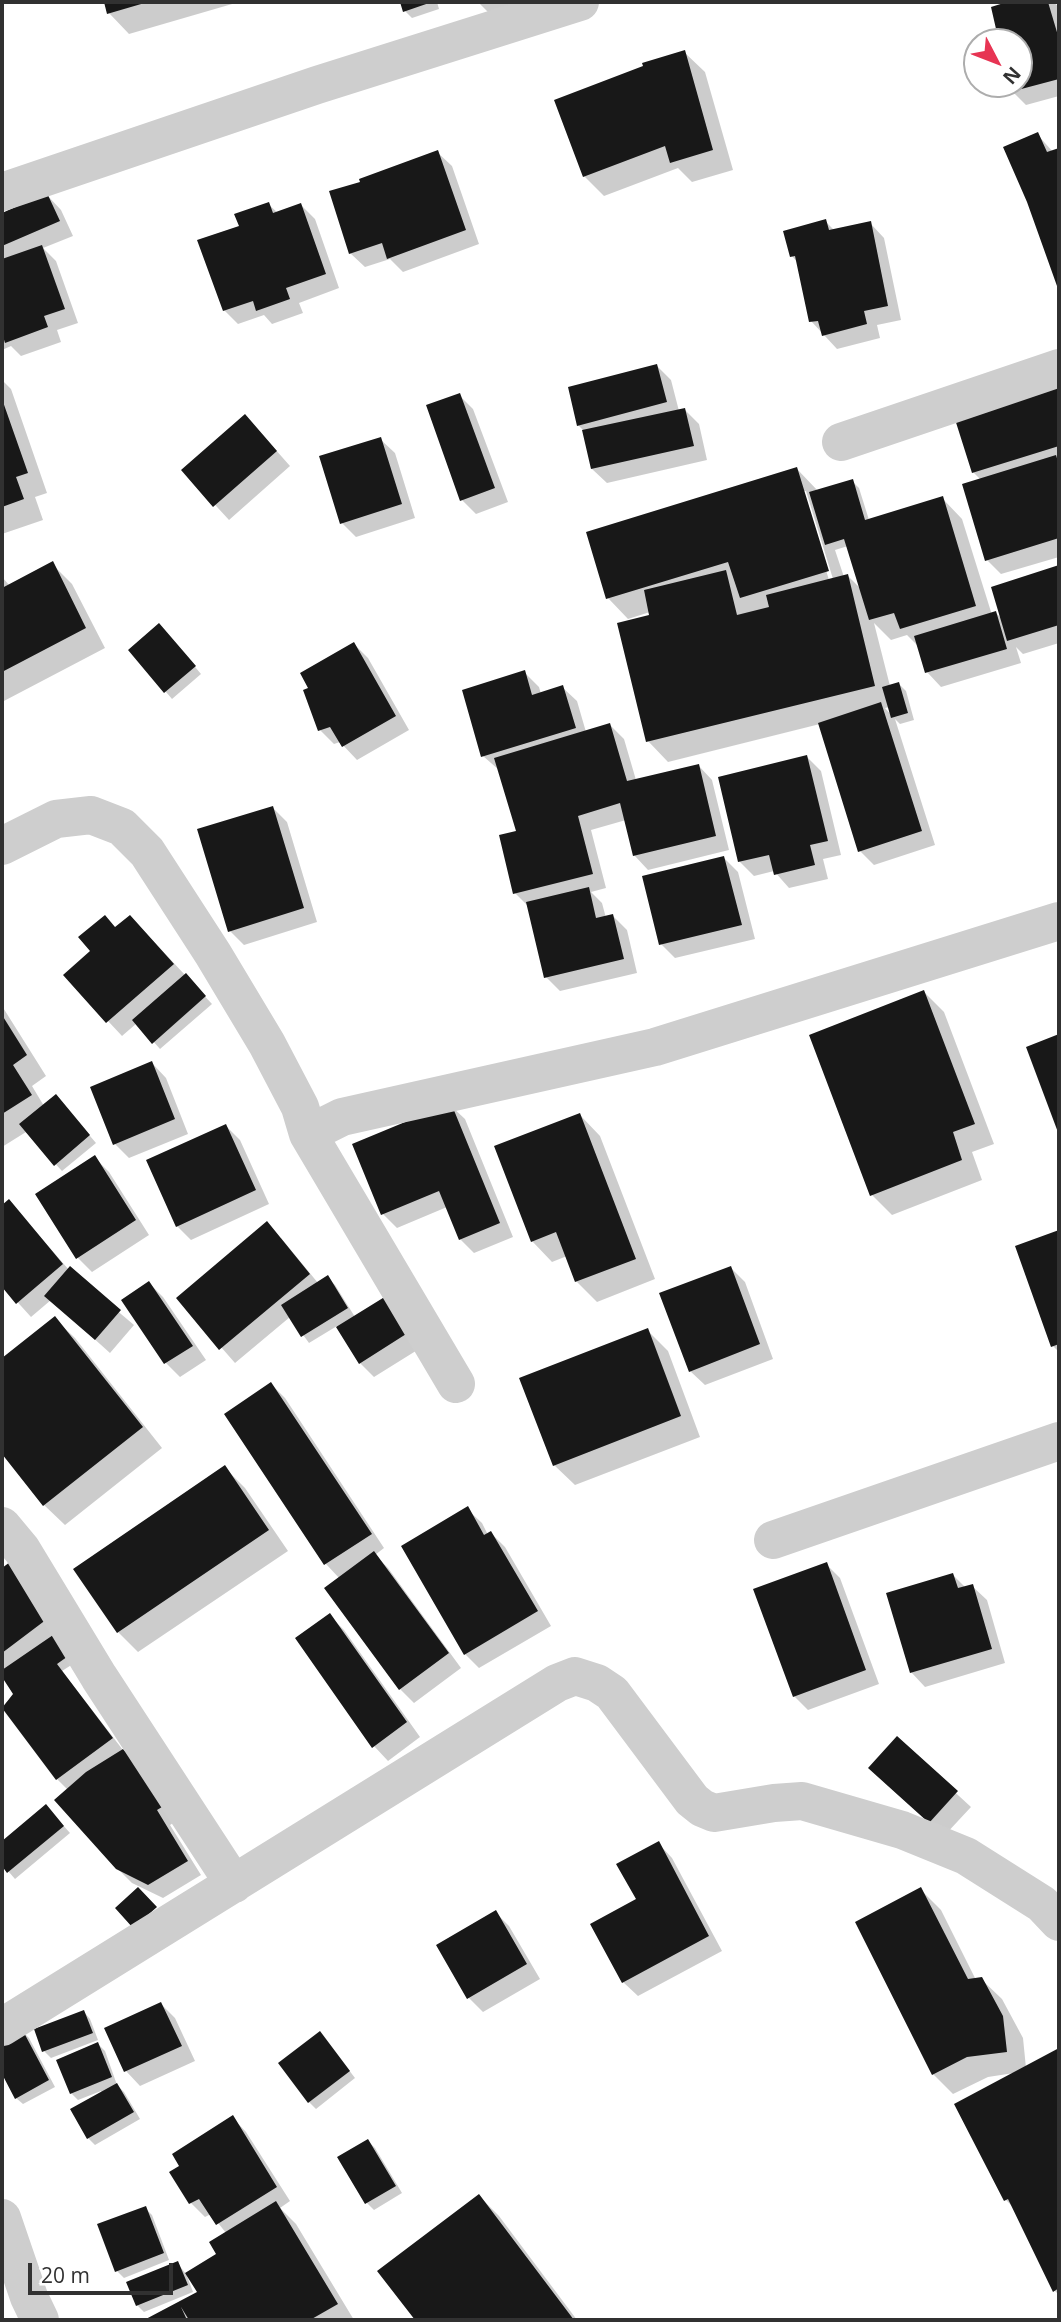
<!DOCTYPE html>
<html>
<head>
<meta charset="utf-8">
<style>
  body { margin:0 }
  #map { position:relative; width:1061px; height:2322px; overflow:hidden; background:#fff; font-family:"Open Sans",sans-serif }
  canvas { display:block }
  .frame { position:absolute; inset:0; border:4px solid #313131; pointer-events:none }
  .north { position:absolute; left:963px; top:28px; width:70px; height:70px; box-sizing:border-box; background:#fff; border:2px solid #adadad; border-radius:50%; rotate:132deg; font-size:19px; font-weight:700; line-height:28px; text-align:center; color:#313131 }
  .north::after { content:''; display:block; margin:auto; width:24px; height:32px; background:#e73453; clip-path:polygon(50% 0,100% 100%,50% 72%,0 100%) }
  .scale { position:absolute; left:28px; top:2263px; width:145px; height:32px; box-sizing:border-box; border:4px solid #313131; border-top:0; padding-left:9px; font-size:21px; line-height:24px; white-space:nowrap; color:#313131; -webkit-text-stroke:5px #fff; paint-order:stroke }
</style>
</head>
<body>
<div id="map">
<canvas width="1061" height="2322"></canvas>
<div class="frame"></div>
<div class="north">N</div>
<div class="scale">20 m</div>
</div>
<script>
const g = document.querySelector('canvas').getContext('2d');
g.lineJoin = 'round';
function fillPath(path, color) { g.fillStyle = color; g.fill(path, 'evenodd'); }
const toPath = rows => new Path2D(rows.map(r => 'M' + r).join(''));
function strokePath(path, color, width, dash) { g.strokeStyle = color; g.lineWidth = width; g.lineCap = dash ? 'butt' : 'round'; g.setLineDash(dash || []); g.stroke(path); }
const shadow = toPath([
  [105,2,239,2,129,34,109,13],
  [402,2,437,2,439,9,412,18,405,11],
  [478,2,522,2,489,13],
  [1013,2,1053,2,1058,6,1059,96,1026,105,1012,91,1010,84,1019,84,1019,42,1000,42,993,8],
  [684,52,705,72,733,170,692,182,678,168,604,196,584,176,645,67],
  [1037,134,1053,152,1059,150,1059,286],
  [437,152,452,166,479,244,403,272,390,259,365,267,350,253,363,183],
  [47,195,61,210,73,236,43,248,56,261,78,323,57,330,61,342,21,356,11,346,2,350,2,215],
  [268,204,278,213,301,205,315,219,339,288,299,303,303,313,272,324,264,315,238,324,224,310,241,227],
  [825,221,835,231,870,223,884,238,901,320,877,325,880,338,837,349,811,321,798,263,792,256],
  [657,366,671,380,679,411,685,410,699,424,707,460,607,483,592,469,585,432,578,425],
  [2,380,11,389,47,493,35,497,43,520,2,534],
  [1059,382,1059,557,1001,574,987,560,981,480,973,472],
  [459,395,473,409,508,502,476,514,462,500],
  [259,431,290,466,229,520,184,471],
  [380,439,395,453,415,518,356,537,342,523],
  [797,469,818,491,852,481,859,488,869,520,942,498,962,519,992,615,996,613,1003,620,993,588,1059,567,1059,643,1023,654,1016,647,1021,663,941,687,927,672,919,647,907,635,891,640,874,623,890,686,899,684,906,691,914,720,900,724,895,719,935,845,874,865,860,851,820,724,668,762,648,741,650,612,628,619,608,598],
  [802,491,806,491,833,579,829,580],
  [848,546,862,590,848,576,844,577,835,550],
  [890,707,893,717,885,708],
  [52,564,72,584,105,648,2,702,2,577,10,586],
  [166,632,201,674,172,699,130,650],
  [354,644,368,658,409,730,357,760,340,742,334,744,320,730],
  [524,672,539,687,541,694,562,687,577,701,586,732,610,725,624,739,636,780,698,765,712,780,729,850,648,870,634,855,626,820,591,830,606,888,591,892,602,903,606,918,613,916,627,930,637,973,560,991,546,977,530,908,515,893,518,832,499,770,483,756],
  [807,757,821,771,841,855,823,859,828,879,789,888,774,871,754,876,739,861],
  [273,808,287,822,317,922,244,945,230,931],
  [724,858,738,872,755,939,675,958,661,944],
  [116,929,144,931,212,1004,160,1049,137,1023,122,1036,65,975],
  [924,992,944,1012,994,1144,972,1152,982,1180,892,1215,872,1195],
  [2,1006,46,1076,32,1086,44,1106,62,1103,96,1143,62,1171,26,1132,2,1147],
  [152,1063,166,1078,188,1134,129,1158,115,1144],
  [450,1105,465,1119,513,1237,474,1253,460,1239,447,1207,397,1228,383,1214],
  [580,1115,600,1136,655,1279,597,1302,576,1281,567,1256,552,1262,532,1241],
  [226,1126,240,1140,269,1204,191,1240,177,1226],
  [95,1158,109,1172,149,1235,92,1272,78,1258,38,1194],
  [9,1201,69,1270,134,1325,110,1353,51,1300,31,1317,2,1285,2,1207],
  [1059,1232,1059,1352,1053,1346,1017,1247],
  [281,1238,318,1283,328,1278,335,1285,355,1317,390,1295,427,1344,374,1377,360,1363,337,1326,309,1343,290,1317,235,1363,178,1298],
  [731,1268,745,1282,773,1359,705,1385,690,1371],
  [149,1283,163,1297,206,1360,180,1377,166,1363,123,1301],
  [54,1318,75,1338,162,1448,65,1525,44,1505,2,1452,2,1360],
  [647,1330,668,1351,700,1437,575,1485,554,1465],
  [271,1384,285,1398,384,1548,375,1555,388,1568,461,1668,414,1703,400,1689,327,1589,340,1579,326,1564,226,1414],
  [225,1468,245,1488,288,1551,138,1652,118,1632],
  [467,1509,482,1523,488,1535,491,1533,505,1547,551,1626,479,1668,465,1654],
  [10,1564,76,1662,62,1671,126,1754,185,1815,170,1825,201,1875,163,1898,132,1883,117,1868,68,1790,57,1779,3,1706,15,1694,3,1676,2,1677,2,1570],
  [826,1564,840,1578,879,1684,808,1710,794,1696],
  [953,1575,966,1588,972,1586,987,1600,1005,1663,925,1687,911,1672],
  [330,1616,344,1630,420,1737,388,1761,374,1746],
  [897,1739,971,1807,944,1836,884,1782],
  [46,1806,70,1833,15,1879,2,1864,2,1843],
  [658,1843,672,1858,722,1951,638,1996,623,1982,638,1900],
  [921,1890,941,1910,976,1980,981,1979,1002,1999,1023,2038,1026,2068,1059,2050,1059,2295,1054,2290,1015,2209,1006,2200,1014,2073,988,2077,953,2094,933,2074],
  [495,1912,509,1926,540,1979,483,2012,469,1998,438,1946],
  [161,2004,175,2018,195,2061,140,2086,126,2071,107,2029],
  [84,2012,90,2019,98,2040,51,2058,44,2051,36,2030],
  [22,2031,29,2038,55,2087,23,2104,16,2098,2,2071,2,2042],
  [326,2040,355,2078,316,2109,309,2102],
  [98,2044,105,2051,117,2085,124,2092,140,2119,95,2145,88,2138,73,2110,102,2093,101,2091,78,2100,71,2093],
  [232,2117,246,2132,290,2201,280,2208,296,2224,354,2320,148,2320,177,2304,184,2311,199,2293,189,2275,187,2276,193,2292,144,2312,137,2305,177,2263,186,2274,218,2255,226,2233,211,2214,205,2217,191,2203],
  [368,2141,375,2148,402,2193,374,2210,367,2203,340,2158],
  [479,2196,499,2216,577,2320,417,2320,380,2271],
  [145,2208,152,2215,169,2260,124,2278,117,2271]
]);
const building = toPath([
  [104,2,148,2,107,14],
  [400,2,432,2,403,12],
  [1007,2,1048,2,1059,39,1059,79,1010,92,1008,84,1019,84,1019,42,999,42,991,7],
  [685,50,713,150,670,163,665,146,583,177,554,100,643,66,642,63],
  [1038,132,1047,152,1059,148,1059,285,1057,286,1027,202,1003,147],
  [438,150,466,230,387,259,382,243,349,254,329,191,360,182,359,179],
  [47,193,60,221,2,246,2,213],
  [269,202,273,213,301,203,326,274,286,288,290,299,256,311,253,301,223,311,197,240,239,226,234,214],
  [826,219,829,230,871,221,888,306,864,311,867,324,822,336,818,321,809,322,795,256,790,257,783,231],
  [42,245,65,309,44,316,48,327,5,343,2,333,2,259],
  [657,364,667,402,577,426,568,387],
  [1059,380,1059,446,972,473,953,413],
  [460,393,495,488,460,501,426,405],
  [2,399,28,473,16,477,24,499,2,507],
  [685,408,694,446,591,469,582,430],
  [245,414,277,451,213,507,181,470],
  [381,437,402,504,340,524,319,456],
  [1056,455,1059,465,1059,538,985,561,962,484],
  [797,467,829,571,740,598,728,562,606,599,586,532],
  [853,479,865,520,943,496,976,606,900,629,894,613,869,620,844,539,825,545,809,492],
  [53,561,86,628,2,672,2,588],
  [1059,565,1059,625,1007,641,991,587],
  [726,570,737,615,769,607,766,595,848,574,875,686,646,742,617,623,649,615,644,590],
  [996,611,1007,649,925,673,914,636],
  [159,623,196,666,164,693,128,650],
  [354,642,396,716,342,747,330,727,318,731,303,690,308,688,300,673],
  [525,670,532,695,563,685,576,728,481,757,462,690],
  [899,682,908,713,891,718,882,687],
  [881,702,922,831,858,852,818,723],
  [610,723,627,781,699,764,716,836,633,856,620,803,578,816,593,874,513,894,499,835,516,831,494,758],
  [807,755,828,841,810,845,815,865,774,875,769,855,738,862,718,777],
  [273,806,304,908,228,932,197,829],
  [724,856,742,925,659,945,642,876],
  [589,887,596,918,613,914,624,959,544,978,526,902],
  [105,915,115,927,130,915,174,964,106,1023,63,975,90,951,78,937],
  [186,973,206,996,152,1044,132,1020],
  [924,990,975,1124,953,1132,962,1160,870,1196,809,1035],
  [2,1015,27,1055,13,1065,32,1095,2,1114],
  [1059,1034,1059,1135,1026,1047],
  [152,1061,175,1119,113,1145,90,1087],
  [56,1094,90,1135,54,1166,19,1124],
  [451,1103,500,1223,459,1240,439,1191,381,1215,352,1144],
  [580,1113,636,1259,575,1282,556,1232,531,1242,494,1146],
  [226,1124,256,1190,176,1227,146,1160],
  [95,1155,136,1220,76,1259,35,1194],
  [9,1199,63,1264,16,1304,2,1287,2,1205],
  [267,1221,310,1274,219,1350,176,1298],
  [1059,1230,1059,1344,1051,1347,1015,1246],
  [70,1266,121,1310,95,1340,44,1296],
  [731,1266,760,1344,689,1372,659,1293],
  [328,1275,348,1308,301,1337,281,1305],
  [149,1281,193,1346,164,1364,121,1300],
  [391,1293,414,1329,359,1364,336,1327],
  [55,1316,143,1427,43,1506,2,1454,2,1358],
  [648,1328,681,1416,553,1466,519,1378],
  [271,1382,372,1534,324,1565,224,1414],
  [225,1465,269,1530,117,1633,73,1569],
  [468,1506,484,1535,491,1531,538,1611,464,1655,401,1546],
  [374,1551,449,1653,399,1690,324,1588],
  [10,1562,51,1616,2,1653,2,1568],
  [827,1562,866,1670,793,1697,753,1589],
  [953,1573,958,1588,973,1584,992,1649,910,1673,886,1593],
  [330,1613,407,1722,372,1748,295,1638],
  [56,1633,71,1654,57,1664,113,1738,56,1780,2,1708,13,1694,2,1677,2,1670],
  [897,1736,958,1791,929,1823,868,1768],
  [123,1749,172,1801,157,1810,188,1861,148,1885,116,1869,54,1800,86,1772],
  [46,1804,64,1826,7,1873,2,1866,2,1841],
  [659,1841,709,1936,622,1983,590,1924,636,1899,616,1864],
  [138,1887,157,1907,133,1928,115,1908],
  [921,1887,968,1979,982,1977,1003,2016,1007,2052,967,2057,932,2075,855,1922],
  [496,1910,527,1964,467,1999,436,1945],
  [161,2002,182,2046,124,2072,104,2028],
  [84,2010,93,2033,42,2052,34,2029],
  [22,2029,49,2080,15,2099,2,2074,2,2040],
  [320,2031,350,2071,308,2103,278,2063],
  [98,2042,112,2077,70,2094,56,2060],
  [1059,2048,1059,2288,1053,2292,1008,2199,1004,2201,954,2104],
  [117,2083,134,2112,87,2139,70,2109],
  [233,2115,277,2187,216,2225,199,2199,189,2204,169,2172,179,2166,172,2154],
  [368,2139,396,2186,365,2204,337,2157],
  [479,2194,574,2320,415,2320,377,2271],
  [276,2201,338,2304,310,2320,189,2320,181,2307,187,2320,144,2320,197,2292,185,2273,216,2254,209,2242],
  [146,2206,164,2253,115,2272,97,2224],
  [178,2261,188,2285,136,2306,126,2282]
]);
const minor = toPath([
  [2,192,317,85,580,2],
  [841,442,1059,368],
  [2,846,56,819,91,815,122,827,147,852,213,954,267,1044,300,1107,308,1134,342,1117,655,1047,1059,921],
  [308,1134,456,1384],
  [2,1526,22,1550,99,1677,234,1884],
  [773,1540,1059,1441],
  [2,2027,557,1683,575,1676,597,1683,612,1693,692,1800,702,1808,714,1813,774,1803,802,1801,902,1830,966,1856,1042,1904,1059,1922],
  [2,2218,29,2297,40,2320]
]);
fillPath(shadow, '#0003');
fillPath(building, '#181818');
strokePath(minor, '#cecece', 38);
</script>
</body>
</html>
